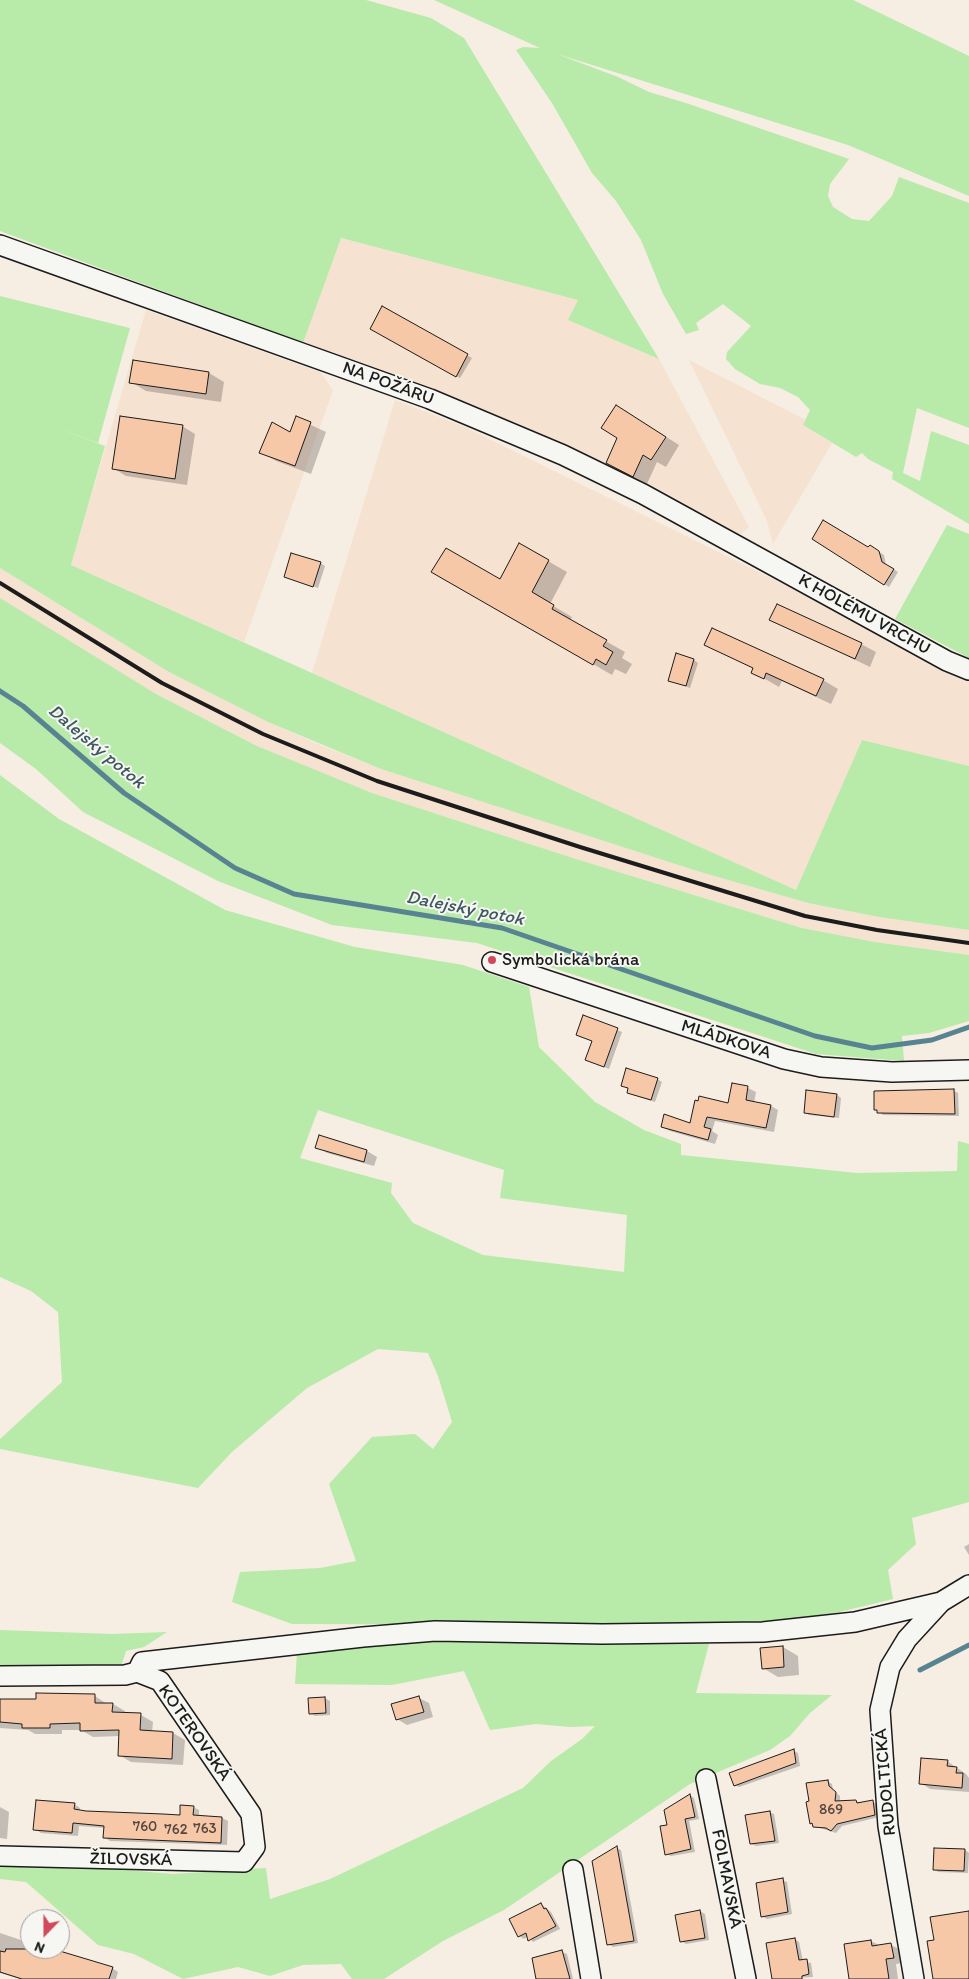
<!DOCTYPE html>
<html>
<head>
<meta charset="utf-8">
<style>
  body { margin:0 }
  #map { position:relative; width:969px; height:1979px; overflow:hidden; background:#f6ede3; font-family:Itim,sans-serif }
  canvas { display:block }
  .north { position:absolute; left:20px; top:1909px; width:50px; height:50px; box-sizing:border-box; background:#f6f6f2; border:1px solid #9f9f9c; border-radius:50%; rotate:202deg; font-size:14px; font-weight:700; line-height:20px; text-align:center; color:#1c1c1c }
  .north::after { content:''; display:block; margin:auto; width:18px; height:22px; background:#d1495b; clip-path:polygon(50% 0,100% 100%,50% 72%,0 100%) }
</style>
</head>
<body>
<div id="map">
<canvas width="969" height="1979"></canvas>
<div class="north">N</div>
</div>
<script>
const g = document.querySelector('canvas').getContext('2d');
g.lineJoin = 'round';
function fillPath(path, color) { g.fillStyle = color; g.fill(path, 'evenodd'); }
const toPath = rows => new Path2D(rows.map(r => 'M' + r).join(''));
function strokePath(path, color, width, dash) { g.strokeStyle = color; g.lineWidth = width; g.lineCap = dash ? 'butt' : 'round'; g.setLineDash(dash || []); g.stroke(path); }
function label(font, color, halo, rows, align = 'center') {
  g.font = font + ' Itim,sans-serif'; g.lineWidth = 4; g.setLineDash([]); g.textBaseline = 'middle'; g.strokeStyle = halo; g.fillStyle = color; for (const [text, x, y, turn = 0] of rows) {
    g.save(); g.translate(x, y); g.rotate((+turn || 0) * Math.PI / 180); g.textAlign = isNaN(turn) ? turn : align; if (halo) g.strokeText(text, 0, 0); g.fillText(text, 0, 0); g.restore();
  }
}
const built = toPath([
  [340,238,579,300,568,320,659,359,749,527,736,538,527,428,303,343],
  [146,310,320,372,333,390,244,642,71,565],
  [689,360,806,420,803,425,832,443,773,544,767,521],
  [395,400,463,426,765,575,969,680,969,766,862,740,796,890,312,673],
  [0,568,169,672,268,722,320,745,381,769,697,871,808,903,879,917,969,930,969,955,875,942,802,928,576,859,372,793,311,769,257,746,156,694,37,622,0,598]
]);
const green = toPath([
  [0,0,366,0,431,18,464,38,659,359,568,320,578,300,341,238,303,343,0,231],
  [434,0,853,0,969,56,969,196,848,145,557,54,618,77,649,92,686,103,849,159,830,184,828,196,833,207,852,219,869,221,892,196,899,177,969,203,969,428,917,408,903,473,920,481,931,431,969,445,969,524,892,479,893,472,868,459,862,453,856,457,803,425,810,410,798,397,780,388,760,384,735,369,726,359,727,352,751,326,723,304,696,323,699,330,686,334,663,294,641,240,616,201,592,173,552,103,516,50,523,47,540,48],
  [0,296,130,328,98,443,46,424,105,446,71,565,796,890,862,740,969,766,969,930,879,917,808,903,697,871,381,769,268,722,169,672,0,568],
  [947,525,969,534,969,658,895,619],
  [0,598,156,694,257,746,372,793,576,859,802,928,875,942,969,955,969,1021,929,1033,902,1036,904,1061,816,1054,477,943,332,925,218,881,83,812,36,769,0,743],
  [0,775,59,819,225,910,355,947,463,965,529,987,539,1047,595,1102,644,1130,681,1144,681,1155,857,1173,957,1171,958,1141,969,1144,969,1502,912,1518,916,1544,888,1570,893,1599,815,1618,710,1625,292,1624,232,1602,240,1572,320,1568,356,1561,329,1484,372,1437,415,1434,433,1449,452,1422,438,1376,428,1353,378,1349,307,1388,232,1452,198,1488,0,1449,0,1439,62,1382,58,1312,31,1291,0,1277],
  [318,1110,504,1170,500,1198,627,1215,624,1272,483,1255,413,1223,391,1193,392,1183,300,1158],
  [0,1630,112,1634,167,1632,144,1647,126,1651,120,1670,0,1670],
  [554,1639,709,1644,696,1693,832,1695,810,1713,790,1736,770,1750,690,1784,504,1910,443,1941,384,1979,352,1979,341,1964,303,1965,270,1976,238,1967,183,1979,134,1954,98,1945,26,1882,0,1879,0,1859,173,1874,266,1868,270,1899,330,1879,523,1788,551,1761,582,1739,595,1726,570,1727,536,1724,490,1730,464,1671,392,1685,295,1684,297,1653,431,1640,495,1642]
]);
const shadow = toPath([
  [383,308,472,358,460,378,371,329],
  [134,362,209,373,224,382,221,402,146,391,131,382],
  [630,414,679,445,666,467,657,462,647,484,621,471],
  [296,418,326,432,311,474,276,461,261,452,291,434],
  [182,426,195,434,187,485,126,476,113,468],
  [813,539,869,549,870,546,884,555,886,565,898,572,889,587],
  [520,545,567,572,550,604,572,617,570,621,625,652,622,658,632,664,626,674,615,669,612,675,433,572,500,580],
  [320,563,325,566,318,588,285,577],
  [771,619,861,644,876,652,870,667],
  [706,644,823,680,838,689,831,704,782,681,779,687,753,672,754,668],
  [694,660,698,663,690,688,669,680],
  [584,1017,622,1032,609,1069,586,1060,593,1041,578,1035],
  [657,1079,662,1082,655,1102,633,1095,628,1092,629,1089,623,1085],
  [733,1085,748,1088,756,1092,754,1103,771,1106,778,1110,774,1132,715,1121,712,1131,718,1135,715,1144,670,1131,662,1127,690,1124,729,1104],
  [953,1090,958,1093,959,1116,883,1115,876,1109],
  [837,1095,841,1098,839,1118,809,1115,805,1112],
  [320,1137,367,1151,377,1157,374,1166,327,1153,317,1147],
  [969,1544,969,1555,964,1547],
  [783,1647,798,1656,799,1675,778,1677,763,1668],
  [95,1696,107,1704,113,1704,125,1711,124,1714,141,1715,153,1722,152,1732,173,1733,185,1740,183,1765,131,1762,119,1755,120,1736,93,1737,81,1730,62,1730,62,1734,35,1734,28,1730,0,1728,0,1700,23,1702],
  [325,1698,330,1701,330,1715,315,1716,310,1713,309,1699],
  [419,1698,429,1703,433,1717,407,1725,397,1719],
  [794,1751,798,1753,800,1766,739,1787,735,1785],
  [947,1761,966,1774,969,1778,969,1792,930,1789,921,1783],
  [827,1781,832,1784,833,1790,840,1796,840,1802,872,1802,877,1804,879,1817,842,1826,836,1833,814,1826,811,1823,807,1784],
  [690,1795,694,1798,699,1819,689,1821,695,1852,671,1856,666,1854,669,1826],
  [74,1804,80,1808,80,1811,181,1816,193,1807,199,1810,199,1817,222,1818,228,1821,227,1845,110,1841,104,1837,105,1828,79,1826,78,1836,41,1833,34,1829],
  [0,1807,9,1812,7,1839,0,1838],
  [769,1812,774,1814,779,1843,756,1846,751,1844],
  [617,1848,621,1850,638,1943,613,1947,608,1944],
  [965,1850,969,1853,968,1873,938,1872,934,1869],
  [782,1880,787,1882,792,1914,767,1919,762,1916],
  [541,1904,551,1912,560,1929,533,1942,528,1936,524,1939,519,1936],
  [700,1911,705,1914,709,1940,686,1944,681,1941],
  [0,1933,30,1943,30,1949,50,1949,112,1968,118,1972,116,1979,20,1979,0,1973],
  [795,1939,799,1942,803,1961,811,1963,813,1977,773,1979],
  [871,1941,881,1946,891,1945,901,1950,903,1963,896,1964,898,1979,864,1979],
  [562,1952,567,1954,573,1979,538,1979]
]);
const stream = toPath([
  [0,691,23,706,124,793,235,868,294,894,502,928,815,1036,872,1048,932,1040,969,1027],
  [920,1670,969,1645]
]);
const building = toPath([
  [382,306,468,354,456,377,370,329,382,306],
  [133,360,209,372,206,394,129,383,133,360],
  [616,405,666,437,651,460,643,455,633,477,606,463,617,438,601,428,616,405],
  [120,416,183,425,175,479,112,469,120,416],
  [296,416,311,422,295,466,259,453,272,422,290,432,296,416],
  [823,520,868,547,870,545,879,551,882,562,894,569,884,585,812,539,823,520],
  [519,543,549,560,532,592,554,605,552,609,607,640,603,646,613,652,606,665,596,659,593,665,431,572,446,548,500,579,519,543],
  [291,553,321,562,313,587,284,577,291,553],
  [777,604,862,643,855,659,769,620,777,604],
  [712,628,824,679,816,696,766,673,764,679,751,673,753,668,704,645,712,628],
  [676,653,694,659,686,686,668,681,676,653],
  [583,1015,618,1028,604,1067,585,1060,592,1041,576,1035,583,1015],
  [626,1068,658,1078,651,1100,627,1093,628,1088,621,1086,626,1068],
  [732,1083,748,1086,746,1100,771,1105,766,1128,707,1117,704,1127,711,1129,708,1140,661,1127,664,1114,690,1123,695,1100,698,1101,699,1096,728,1103,732,1083],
  [954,1089,955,1114,877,1113,877,1110,874,1110,874,1091,954,1089],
  [806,1090,837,1094,834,1117,804,1113,806,1090],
  [319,1135,367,1150,364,1162,315,1148,319,1135],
  [783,1646,784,1667,762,1669,760,1648,783,1646],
  [36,1693,95,1694,95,1703,113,1703,112,1712,141,1713,140,1730,173,1732,172,1759,118,1756,119,1730,80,1731,80,1723,50,1724,50,1728,22,1728,22,1724,0,1722,0,1699,36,1699,36,1693],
  [419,1696,424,1712,396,1720,391,1704,419,1696],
  [325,1697,326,1713,309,1714,308,1698,325,1697],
  [794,1749,796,1763,734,1786,729,1773,794,1749],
  [921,1758,948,1760,947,1766,957,1767,956,1773,963,1773,962,1788,919,1784,921,1758],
  [828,1780,829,1786,836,1792,835,1801,856,1800,857,1803,873,1800,875,1815,837,1824,831,1831,826,1828,813,1827,812,1823,810,1824,806,1802,809,1801,806,1783,828,1780],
  [690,1794,695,1817,685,1819,691,1849,665,1855,660,1826,667,1825,664,1810,690,1794],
  [36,1800,75,1803,74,1809,86,1811,163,1814,180,1815,180,1805,194,1806,193,1815,222,1817,221,1843,103,1838,104,1826,73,1823,72,1833,33,1830,36,1800],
  [770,1811,775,1841,750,1844,745,1815,770,1811],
  [617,1846,634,1941,607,1945,592,1861,617,1846],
  [934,1848,965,1849,964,1871,933,1870,934,1848],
  [783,1878,788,1912,761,1917,756,1883,783,1878],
  [541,1903,544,1909,546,1908,556,1926,528,1941,526,1933,518,1937,509,1919,541,1903],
  [700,1910,705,1938,680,1942,675,1915,700,1910],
  [969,1911,969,1979,933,1979,927,1941,934,1940,930,1917,969,1911],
  [795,1938,799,1960,807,1959,809,1974,802,1976,802,1979,772,1979,766,1943,795,1938],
  [871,1940,872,1946,891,1943,894,1958,886,1959,889,1979,849,1979,844,1944,871,1940],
  [6,1949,53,1949,113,1967,109,1979,22,1979,0,1972,0,1951,5,1952,6,1949],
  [562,1950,570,1979,536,1979,532,1958,562,1950]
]);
const street = toPath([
  [0,245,430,399,563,455,643,494,947,661,969,670],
  [492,962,784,1059,821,1067,892,1072,969,1070],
  [137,1672,142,1662,363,1637,435,1631,602,1634,763,1632,855,1622,941,1602],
  [0,1676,125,1675,137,1672,160,1681,251,1814,255,1847,244,1862,0,1856],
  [706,1779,746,1979],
  [573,1870,591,1979],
  [914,1979,888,1826,880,1710,890,1667,907,1639,941,1602,969,1585]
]);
const rail = toPath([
  [0,583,162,683,263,734,377,781,580,847,805,916,877,930,969,943]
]);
const markers = [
  [492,960,5,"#d1495b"]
];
const numberNames = [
  ["869",831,1810],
  ["760",145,1827],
  ["763",205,1829],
  ["762",176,1830]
];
const streetNames = [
  ["NA POŽÁRU",388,384,20],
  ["K HOLÉMU VRCHU",864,615,29],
  ["MLÁDKOVA",726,1040,18],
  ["KOTEROVSKÁ",194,1733,55],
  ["RUDOLTICKÁ",886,1782,-95],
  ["ŽILOVSKÁ",131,1860,1],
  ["FOLMAVSKÁ",726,1879,79]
];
const poiNames = [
  ["Symbolická brána",502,960]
];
const waterNames = [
  ["Dalejský potok",96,747,40],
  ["Dalejský potok",465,909,11]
];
fillPath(built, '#f6e2d1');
fillPath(green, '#b8eaaa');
fillPath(shadow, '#0003');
strokePath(stream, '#588492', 5);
fillPath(building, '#f7c8a7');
strokePath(building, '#1c1c1c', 1);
strokePath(street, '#1c1c1c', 22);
strokePath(street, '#f6f6f2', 19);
strokePath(rail, '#1c1c1c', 4);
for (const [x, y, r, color] of markers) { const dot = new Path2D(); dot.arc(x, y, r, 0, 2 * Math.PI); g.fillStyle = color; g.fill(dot); strokePath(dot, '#f6f6f2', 2); }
label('15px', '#53473f', null, numberNames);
label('18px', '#1c1c1c', '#f6f6f2', streetNames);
label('18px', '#1c1c1c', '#f6f6f2', poiNames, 'left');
label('italic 19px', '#3f5961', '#f6f6f2', waterNames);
</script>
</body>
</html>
